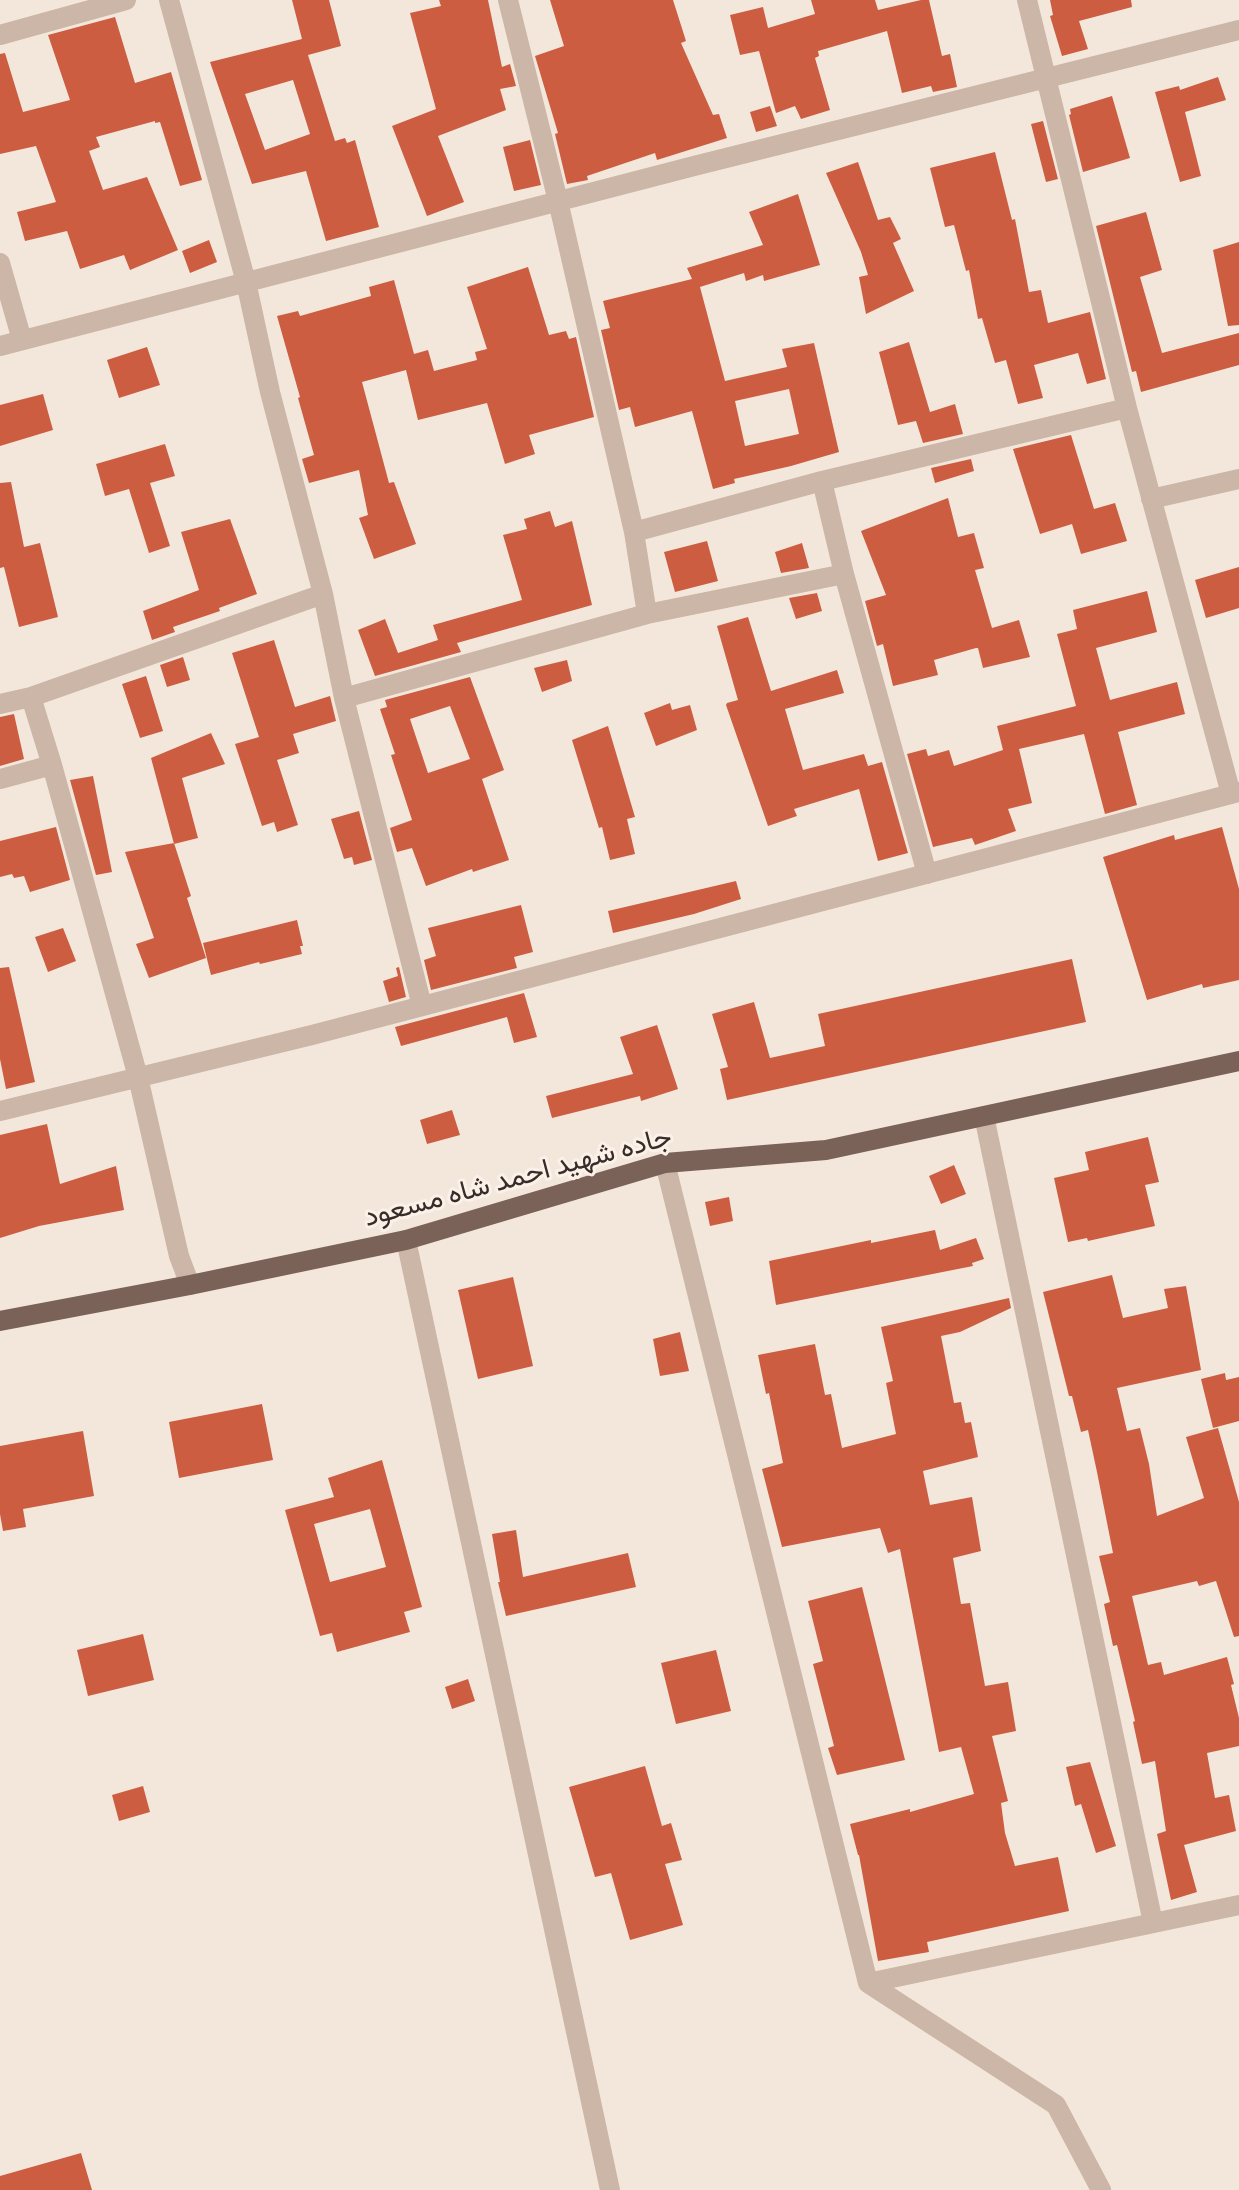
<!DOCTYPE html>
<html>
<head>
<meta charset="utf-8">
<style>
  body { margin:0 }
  canvas { display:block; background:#f3e7dc }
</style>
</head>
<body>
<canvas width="1239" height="2190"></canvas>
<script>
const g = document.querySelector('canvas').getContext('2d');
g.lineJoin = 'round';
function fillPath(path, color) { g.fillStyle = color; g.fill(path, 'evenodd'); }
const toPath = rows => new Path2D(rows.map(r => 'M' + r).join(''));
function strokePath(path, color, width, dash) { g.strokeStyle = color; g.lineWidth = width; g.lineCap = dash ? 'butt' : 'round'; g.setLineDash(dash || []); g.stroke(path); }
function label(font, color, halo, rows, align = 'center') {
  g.font = font + ' Signika,Vazirmatn,sans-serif'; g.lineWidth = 6; g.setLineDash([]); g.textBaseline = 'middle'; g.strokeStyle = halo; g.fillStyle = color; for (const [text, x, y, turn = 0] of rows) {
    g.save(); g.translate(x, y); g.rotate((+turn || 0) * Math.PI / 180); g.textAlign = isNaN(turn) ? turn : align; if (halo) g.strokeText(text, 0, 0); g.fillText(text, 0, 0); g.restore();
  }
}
const building = toPath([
  [292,0,329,0,341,46,308,55,335,141,345,138,347,143,355,140,379,227,326,241,306,171,252,184,210,62,302,39],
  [293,80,310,134,265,150,245,94],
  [439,0,488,0,502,67,510,64,516,86,500,89,506,110,438,136,464,202,427,216,392,126,436,109,410,13,441,6],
  [550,0,673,0,686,41,681,43,713,115,719,114,727,138,657,160,655,153,587,176,588,180,567,184,555,134,558,133,535,56,564,46],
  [811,0,875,0,878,10,921,0,929,0,942,56,950,54,957,87,933,92,931,86,902,93,887,31,818,51,819,56,815,58,830,110,801,119,795,106,776,113,759,51,740,55,730,15,763,7,768,28,815,14],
  [1050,0,1131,0,1132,7,1079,21,1088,49,1062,56,1050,16,1053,15],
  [115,17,135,83,171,72,202,180,180,186,160,122,155,123,155,121,96,137,100,147,89,151,103,190,147,177,178,250,130,270,124,255,80,269,67,231,25,241,17,212,56,202,36,146,0,154,0,54,5,53,23,112,70,100,48,35],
  [1218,77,1226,100,1185,112,1201,176,1180,182,1155,92,1179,86,1180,90],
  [1112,96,1130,158,1083,172,1069,115,1071,114,1070,109],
  [770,106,777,126,756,132,750,112],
  [1043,121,1058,179,1046,182,1031,124],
  [530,140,541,185,514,191,503,147],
  [995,152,1012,220,1015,219,1029,292,1041,290,1048,323,1090,312,1106,379,1087,384,1078,353,1034,365,1043,398,1018,404,1006,360,995,363,982,318,978,319,969,270,966,271,954,225,945,227,930,168],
  [858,162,878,220,890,217,901,239,893,243,914,291,866,314,859,277,868,275,861,252,826,173],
  [798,194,820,265,764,281,763,275,746,281,744,273,700,287,725,381,787,367,782,349,814,343,839,452,791,466,734,479,735,483,713,489,692,411,635,427,630,407,619,410,601,330,610,328,603,301,692,279,687,268,763,245,749,212],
  [789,389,799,434,745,446,735,401],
  [1146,212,1162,270,1140,277,1162,353,1239,333,1239,365,1141,392,1136,371,1132,372,1096,226],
  [209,240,217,262,190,273,182,251],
  [1239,242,1239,325,1228,326,1213,250],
  [528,267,549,335,566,331,569,339,576,337,594,417,529,435,535,454,505,464,487,403,418,420,406,370,362,382,389,483,394,482,416,544,374,559,359,518,368,515,359,470,309,483,302,459,314,455,298,398,300,397,277,316,298,311,300,316,371,296,369,287,394,280,414,354,428,350,434,371,477,360,475,352,487,349,467,287],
  [909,342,930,412,955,404,963,434,923,443,916,421,898,425,879,352],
  [147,347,160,385,119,398,107,360],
  [43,394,53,430,0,446,0,405],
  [1071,435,1094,509,1115,503,1127,541,1081,554,1072,524,1040,534,1013,449],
  [165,444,175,476,150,483,170,546,149,553,129,489,105,496,96,464],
  [971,459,974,471,935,483,931,468],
  [11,482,24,547,40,543,58,617,19,627,4,567,0,568,0,483],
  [948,498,958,537,974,533,984,568,975,570,992,628,1019,620,1030,657,983,668,978,648,976,648,934,660,938,675,893,686,883,644,877,646,865,601,886,595,861,531],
  [550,511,555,527,572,521,592,605,457,643,461,652,375,676,358,630,385,619,398,653,438,640,433,625,522,600,503,535,527,529,524,519],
  [230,519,257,594,219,608,220,611,173,627,175,632,152,640,143,611,199,590,181,532],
  [707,541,718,581,675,592,664,552],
  [802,543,809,568,781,573,775,552],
  [1239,567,1239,608,1206,618,1195,580],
  [1147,591,1157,632,1096,648,1110,700,1177,682,1185,714,1118,732,1137,805,1105,814,1084,734,1019,749,1032,803,1008,809,1016,831,975,845,972,838,933,847,907,754,926,749,928,756,949,750,954,766,1003,750,997,726,1076,706,1057,634,1077,629,1073,610],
  [817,593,822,611,796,619,789,598],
  [748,617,771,691,837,670,844,693,785,709,803,770,864,754,868,766,882,762,908,853,878,861,859,789,794,809,797,816,768,826,726,705,727,703,738,700,717,626],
  [274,640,295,707,330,696,336,721,293,734,299,753,277,760,298,825,277,832,274,822,262,826,235,744,259,737,232,653],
  [183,657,190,680,167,687,160,665],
  [567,660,572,681,542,692,534,668],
  [146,676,163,731,140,738,122,684],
  [470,677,504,770,482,779,509,860,473,872,472,869,426,886,412,848,397,852,390,828,412,820,391,755,395,754,380,709,387,707,385,700],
  [450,706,470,759,428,773,410,719],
  [670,703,672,710,690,705,697,730,656,746,644,713],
  [14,714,24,759,0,766,0,717],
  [608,726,635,817,627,819,635,854,610,860,602,827,599,828,572,740],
  [211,733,225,764,182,778,198,838,174,844,151,758],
  [93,776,112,872,96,875,70,780],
  [359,811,372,860,354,865,352,857,344,859,331,819],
  [56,827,70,880,30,892,24,876,14,878,12,874,0,877,0,841],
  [1222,827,1239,889,1239,980,1203,988,1202,984,1147,1000,1103,857,1174,835,1175,840],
  [174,843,191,896,187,898,206,958,149,978,136,944,154,938,125,852],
  [736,881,741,899,694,914,613,933,608,911],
  [521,905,533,952,514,957,517,968,431,990,424,960,436,956,428,928],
  [297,920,303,946,300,946,302,954,260,964,259,962,211,975,203,943],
  [63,928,76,961,48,972,35,937],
  [1072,959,1086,1022,727,1100,720,1069,728,1067,712,1014,754,1002,770,1058,825,1046,818,1014],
  [9,967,35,1082,6,1089,0,1059,0,968],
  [399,967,406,997,389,1002,383,981,398,976,396,968],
  [524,993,537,1037,514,1043,507,1017,401,1046,395,1027],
  [657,1025,678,1089,641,1101,640,1096,552,1118,546,1096,633,1074,620,1037],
  [452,1110,460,1135,427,1144,420,1120],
  [47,1124,60,1184,116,1166,124,1210,39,1226,0,1238,0,1135],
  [1148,1137,1159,1182,1145,1185,1155,1226,1088,1241,1087,1238,1068,1242,1054,1178,1089,1170,1085,1152],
  [954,1165,966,1194,941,1204,929,1176],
  [729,1197,733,1221,710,1226,705,1202],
  [935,1230,940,1250,976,1238,984,1259,972,1263,973,1266,776,1305,769,1261,871,1240,871,1243],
  [1112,1275,1123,1318,1168,1308,1164,1289,1186,1286,1201,1370,1117,1388,1127,1431,1140,1428,1149,1464,1157,1516,1204,1498,1186,1437,1218,1428,1239,1502,1239,1636,1234,1637,1216,1581,1199,1586,1197,1581,1132,1596,1148,1665,1161,1662,1164,1675,1227,1657,1234,1684,1231,1685,1239,1718,1239,1746,1207,1753,1215,1798,1229,1795,1236,1831,1184,1845,1197,1892,1171,1900,1157,1834,1166,1831,1155,1761,1142,1764,1133,1722,1135,1721,1117,1645,1113,1646,1104,1604,1110,1602,1099,1556,1113,1553,1097,1472,1088,1430,1081,1432,1072,1396,1069,1396,1043,1292],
  [513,1277,533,1366,478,1379,458,1290],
  [1009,1298,1011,1308,960,1332,941,1336,954,1403,961,1402,965,1423,971,1422,978,1457,923,1471,930,1505,972,1497,981,1551,953,1558,961,1604,970,1603,985,1686,1008,1682,1016,1731,992,1736,1008,1801,1001,1803,1005,1833,1015,1866,1058,1857,1069,1911,927,1942,929,1952,878,1961,859,1855,858,1855,850,1824,910,1809,910,1812,974,1794,961,1747,939,1752,900,1549,888,1553,880,1528,782,1547,762,1469,783,1463,769,1393,766,1394,758,1355,815,1344,825,1395,831,1394,842,1448,896,1434,886,1383,893,1381,881,1327],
  [680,1332,689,1371,660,1376,653,1339],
  [1225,1373,1226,1380,1239,1377,1239,1421,1213,1428,1201,1379],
  [262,1404,273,1460,179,1478,169,1422],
  [83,1431,94,1496,23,1509,26,1527,3,1531,0,1514,0,1446],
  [382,1460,422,1607,404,1612,410,1632,337,1652,332,1633,320,1636,285,1510,334,1497,328,1478],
  [370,1509,386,1567,330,1582,314,1524],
  [516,1530,523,1577,628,1553,636,1587,506,1616,498,1582,500,1582,492,1534],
  [862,1587,905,1760,837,1775,828,1748,834,1746,813,1664,823,1661,808,1601],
  [143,1634,154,1680,88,1696,77,1650],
  [716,1650,731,1711,676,1724,661,1663],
  [468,1679,475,1701,452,1709,445,1687],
  [1090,1762,1116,1846,1096,1853,1081,1804,1075,1806,1066,1767],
  [645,1766,662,1826,671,1823,682,1860,665,1864,683,1925,630,1940,611,1873,595,1877,569,1787],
  [143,1786,150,1812,119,1821,112,1795],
  [81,2153,92,2190,0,2190,0,2176]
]);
const minor = toPath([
  [169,0,246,282,270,392,323,594,344,698,422,1006],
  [508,0,558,201,634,532],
  [1027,0,1127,408,1231,794],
  [0,35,126,0],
  [0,263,22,340],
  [0,346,694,166,1239,30],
  [822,481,844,574,927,874],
  [1151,499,1239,479],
  [647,614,844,574],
  [31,697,52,765,138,1077,179,1256,190,1285],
  [344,698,647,614,634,532,822,481,1127,408],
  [0,704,31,697,323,594],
  [0,779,52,765],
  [0,1111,312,1035,1239,792],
  [984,1116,1153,1923],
  [665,1163,868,1983,1239,1905],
  [406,1240,610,2190],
  [868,1983,1056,2105,1101,2190]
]);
const major = toPath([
  [0,1321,190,1285,406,1240,665,1163,826,1150,1239,1061]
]);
const streetNames = [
  ["جاده شهيد احمد شاه مسعود",518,1178,-15]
];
fillPath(building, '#cc5d41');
strokePath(minor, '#ccb6a7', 20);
strokePath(major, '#7b6258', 20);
label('28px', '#382c28', '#fbf1e8', streetNames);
</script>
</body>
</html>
